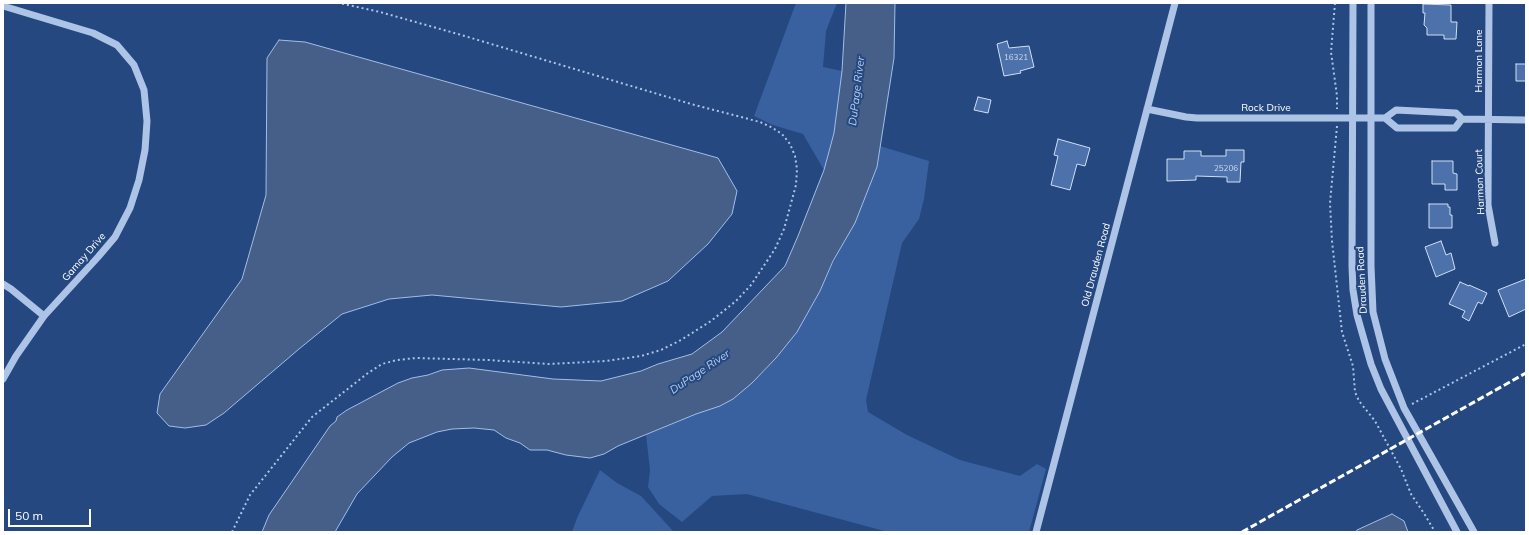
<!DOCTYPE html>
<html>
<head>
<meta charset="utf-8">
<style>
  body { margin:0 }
  #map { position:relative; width:1529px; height:535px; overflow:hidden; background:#254881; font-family:Mulish,sans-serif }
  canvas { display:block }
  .frame { position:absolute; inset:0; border:4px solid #fff; pointer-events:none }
  .scale { position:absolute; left:8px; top:509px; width:83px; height:18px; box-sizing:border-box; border:2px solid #fff; border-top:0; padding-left:5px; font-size:12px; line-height:14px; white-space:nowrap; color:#fff; -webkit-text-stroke:3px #254881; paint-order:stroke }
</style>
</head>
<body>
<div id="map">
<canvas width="1529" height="535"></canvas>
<div class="frame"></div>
<div class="scale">50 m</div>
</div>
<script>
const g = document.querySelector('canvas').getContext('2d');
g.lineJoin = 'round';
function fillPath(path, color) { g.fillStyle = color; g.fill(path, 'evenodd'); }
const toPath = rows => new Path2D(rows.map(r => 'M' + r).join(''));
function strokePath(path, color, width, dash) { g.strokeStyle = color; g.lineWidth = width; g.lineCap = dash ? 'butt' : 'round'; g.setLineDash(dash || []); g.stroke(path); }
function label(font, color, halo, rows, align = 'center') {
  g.font = font + ' Mulish,sans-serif'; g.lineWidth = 4; g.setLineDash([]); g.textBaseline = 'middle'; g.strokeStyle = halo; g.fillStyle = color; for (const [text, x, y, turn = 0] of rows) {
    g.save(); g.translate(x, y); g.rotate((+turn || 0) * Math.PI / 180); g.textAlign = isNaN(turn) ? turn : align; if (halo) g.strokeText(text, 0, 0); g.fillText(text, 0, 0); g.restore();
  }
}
const green = toPath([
  [796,3,837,3,826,31,823,67,842,71,834,133,824,170,803,134,773,125,754,116],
  [880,146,929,161,924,199,919,219,902,243,866,400,868,412,907,435,960,460,1020,476,1037,464,1046,469,1029,532,888,532,747,494,712,496,682,522,659,504,648,487,650,470,646,435,696,414,720,406,765,370,776,358,797,332,820,291,877,167],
  [600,470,617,483,641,496,673,531,672,532,572,532,577,518]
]);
const water = toPath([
  [846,3,895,3,894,58,877,167,855,223,833,261,820,291,797,332,776,358,752,383,733,399,720,406,696,414,618,446,604,454,590,458,566,455,547,450,530,450,520,443,506,438,494,430,474,428,452,429,437,432,409,443,392,457,357,494,335,532,262,532,269,515,330,426,336,421,337,417,347,410,398,383,412,378,428,375,442,370,469,368,553,379,601,381,641,371,658,364,692,354,722,332,785,266,798,236,824,170,834,133,842,71,846,3],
  [279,40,305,42,718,158,737,191,732,214,708,244,668,281,622,301,561,307,432,295,389,299,342,314,299,349,224,413,206,425,185,428,169,426,157,413,160,394,242,279,266,195,267,58,279,40],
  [1392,514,1404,521,1408,532,1356,532,1357,530,1392,514]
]);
const building = toPath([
  [1423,4,1451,5,1451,22,1457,22,1456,39,1444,39,1444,35,1427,35,1427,28,1424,25,1425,13,1423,13,1423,4],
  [1007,41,1009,48,1029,46,1034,67,1020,71,1021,73,1004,76,997,44,1007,41],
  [1516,64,1526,64,1526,81,1516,81,1516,64],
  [978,97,991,100,988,113,974,110,978,97],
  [1058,139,1090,148,1085,166,1077,164,1070,190,1051,185,1058,156,1054,155,1058,139],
  [1226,150,1244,150,1244,162,1241,162,1240,182,1227,182,1227,177,1196,176,1196,180,1167,181,1167,159,1184,159,1184,151,1201,151,1201,156,1226,156,1226,150],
  [1432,161,1453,161,1453,173,1457,174,1457,190,1445,190,1445,184,1432,184,1432,161],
  [1429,204,1448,204,1448,207,1450,207,1450,215,1452,215,1452,228,1429,228,1429,204],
  [1441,241,1446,255,1451,253,1455,269,1436,277,1425,247,1441,241],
  [1526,279,1526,309,1509,317,1498,290,1526,279],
  [1460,282,1469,286,1469,285,1487,293,1482,304,1478,302,1469,321,1462,317,1465,311,1449,304,1460,282]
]);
const path = toPath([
  [1335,3,1331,52,1337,96,1337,109],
  [1337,126,1330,203,1332,241,1342,332,1353,366,1355,392,1359,401,1375,421,1401,469,1411,494,1425,515,1435,532],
  [1412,404,1526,344],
  [232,532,250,495,312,417,368,373,382,364,397,360,416,358,488,360,549,364,606,361,641,356,661,350,681,340,711,321,736,301,751,285,775,249,784,229,796,185,797,169,795,156,790,144,782,134,771,127,760,122,691,104,458,34,380,12,339,3]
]);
const minor = toPath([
  [1353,3,1352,266,1353,290,1357,315,1371,364,1381,389,1457,532],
  [1371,3,1371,266,1373,312,1385,359,1404,408,1474,532],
  [1489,3,1488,205,1495,243],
  [3,6,93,33,117,45,134,65,144,90,147,121,145,150,139,180,130,208,115,237,98,257,44,316,16,356,3,379],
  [1147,109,1186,117,1197,118,1385,118,1396,110,1456,113,1462,119,1526,120],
  [1385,118,1397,128,1455,128,1462,119],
  [3,284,11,289,44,316],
  [1036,532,1175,3]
]);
const rail = toPath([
  [1242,532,1526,373]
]);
const numberNames = [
  ["16321",1016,58],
  ["25206",1226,169]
];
const streetNames = [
  ["Harmon Lane",1479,61,-90],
  ["Rock Drive",1266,108],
  ["Harmon Court",1480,182,-92],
  ["Gamay Drive",84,257,-49],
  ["Old Drauden Road",1096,265,-75],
  ["Drauden Road",1362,280,-93]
];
const waterNames = [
  ["DuPage River",857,91,-83],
  ["DuPage River",700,372,-34]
];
fillPath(green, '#39619f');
fillPath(water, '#465f89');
strokePath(water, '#a1bee7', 1);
fillPath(building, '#4d71aa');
strokePath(building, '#d0dff5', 1);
strokePath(path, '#adc4e7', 2, [2, 3]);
strokePath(minor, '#adc4e7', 7);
strokePath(rail, '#fff', 3, [7, 3]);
label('8px', '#d2dcea', null, numberNames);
label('10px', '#fff', '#254881', streetNames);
label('italic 11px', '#b8ceee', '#254881', waterNames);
</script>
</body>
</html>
